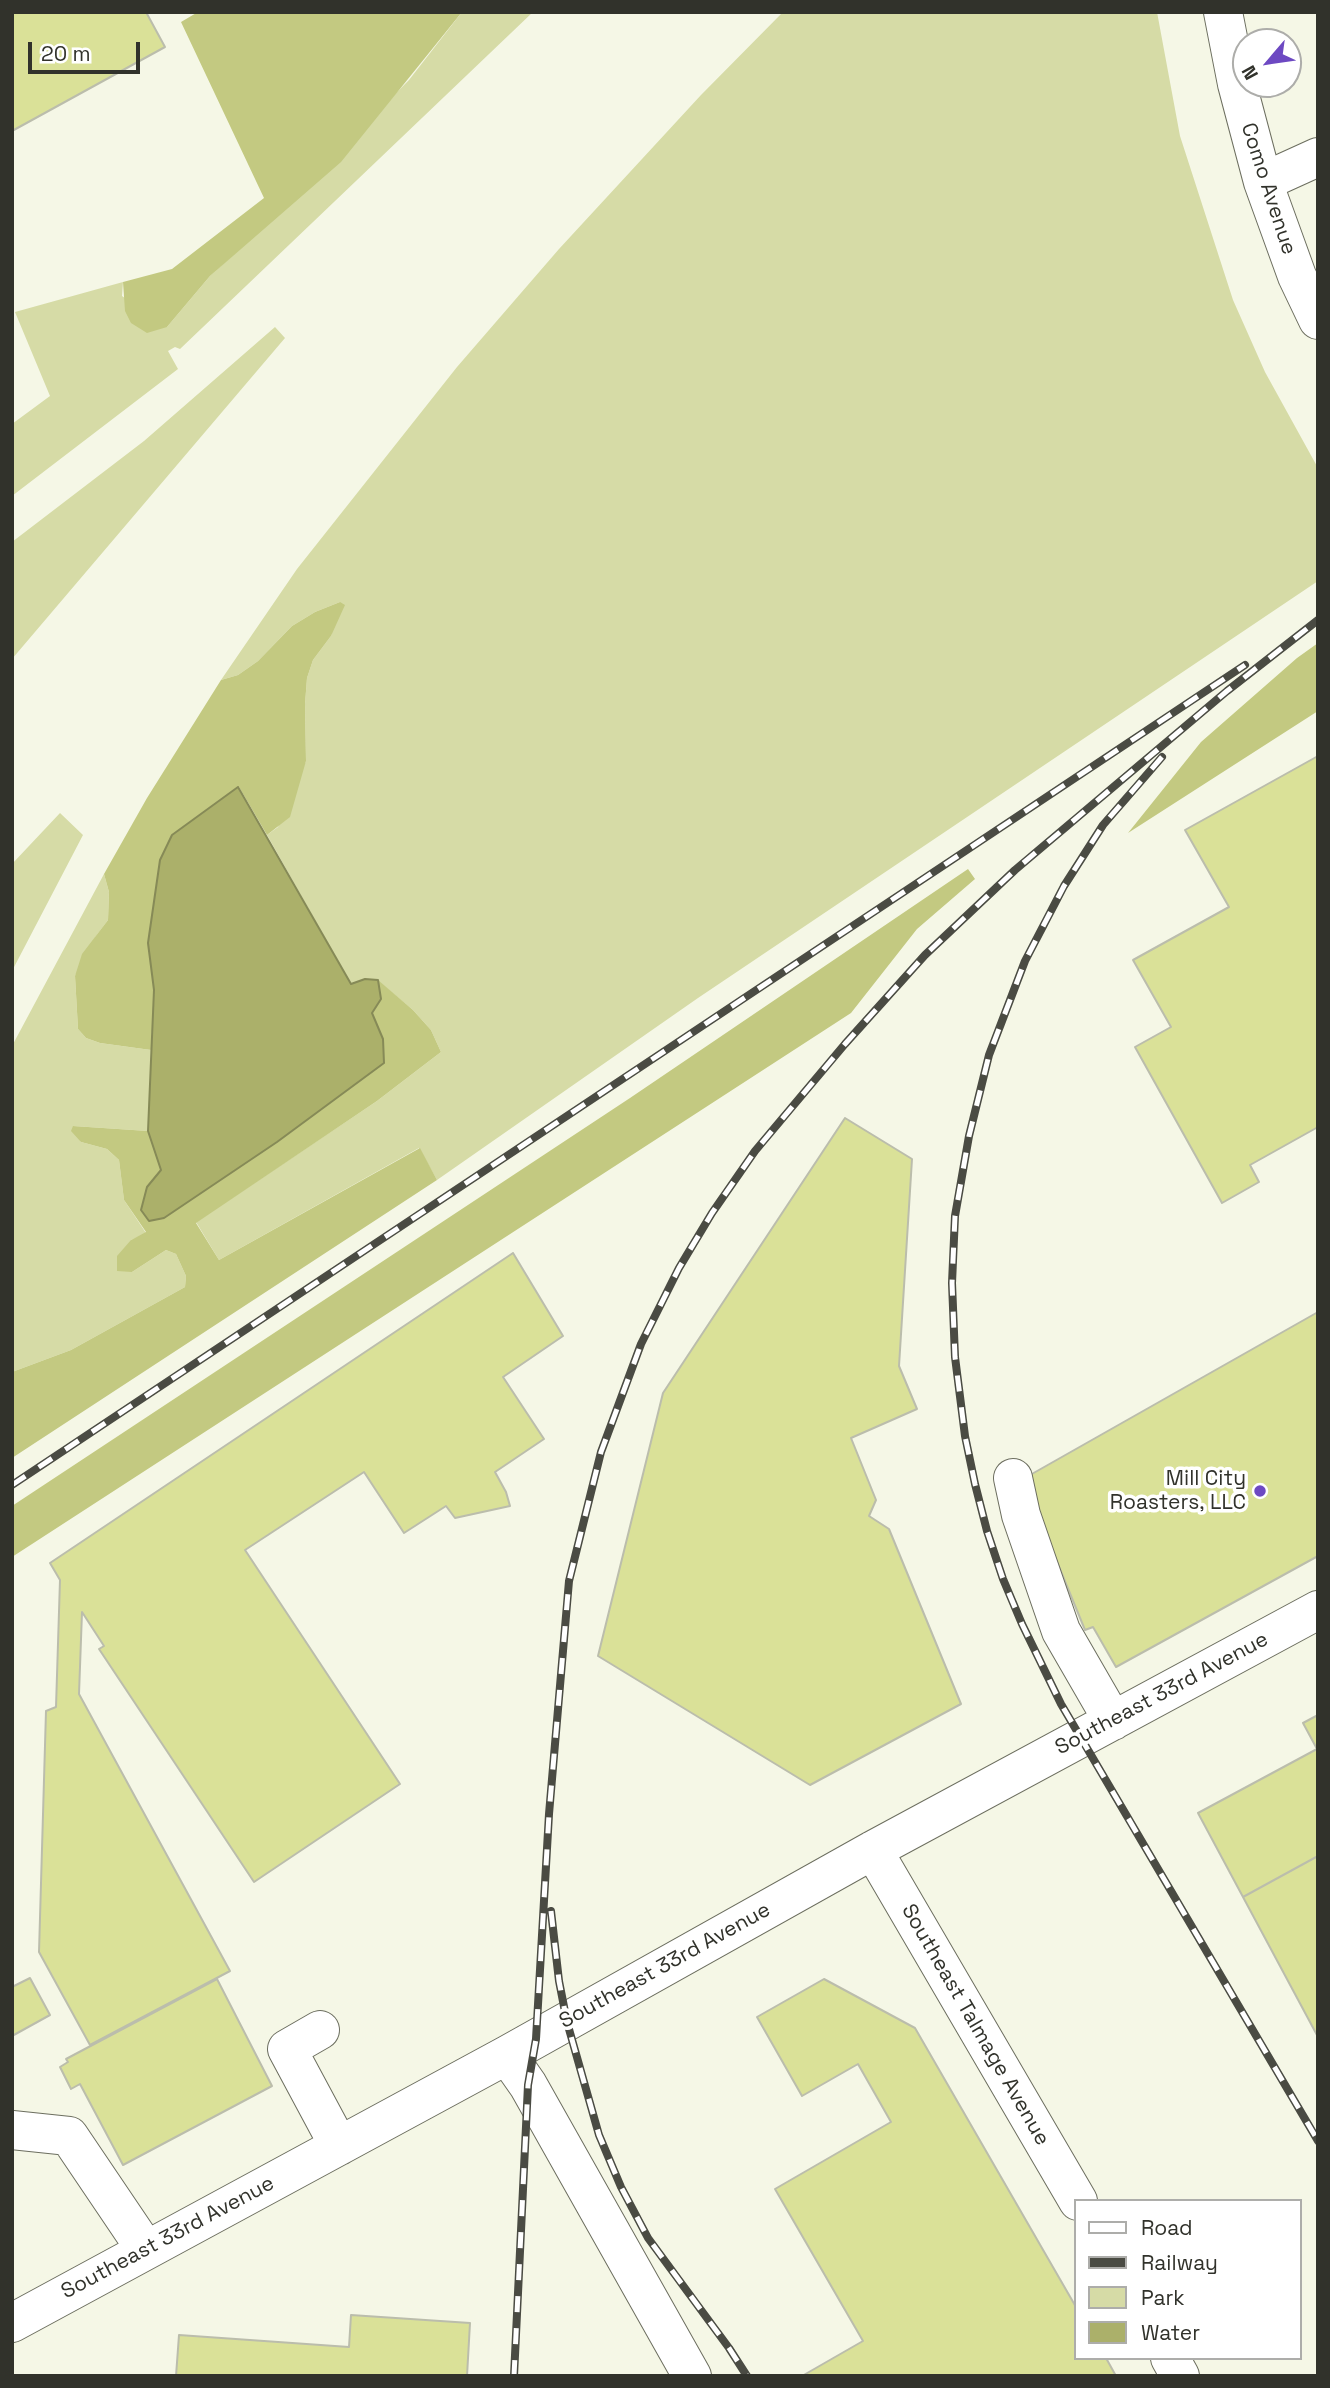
<!DOCTYPE html>
<html>
<head>
<meta charset="utf-8">
<style>
  body { margin:0 }
  #map { position:relative; width:1330px; height:2388px; overflow:hidden; background:#f5f7e6; font-family:"Space Grotesk",sans-serif }
  canvas { display:block }
  .frame { position:absolute; inset:0; border:14px solid #31322b; pointer-events:none }
  .legend { position:absolute; left:1074px; top:2199px; width:228px; height:161px; box-sizing:border-box; background:#fff; border:2px solid #adadaa; margin:0; padding:9px 12px; list-style:none; font-size:21px; color:#31322b }
  .legend li { display:flex; align-items:center; gap:14px; height:35px }
  .legend b { width:35px; border:2px solid #adadaa }
  .north { position:absolute; left:1232px; top:28px; width:70px; height:70px; box-sizing:border-box; background:#fff; border:2px solid #adadaa; border-radius:50%; rotate:241deg; font-size:19px; font-weight:700; line-height:28px; text-align:center; color:#31322b }
  .north::after { content:''; display:block; margin:auto; width:24px; height:32px; background:#6d49c2; clip-path:polygon(50% 0,100% 100%,50% 72%,0 100%) }
  .scale { position:absolute; left:28px; top:42px; width:112px; height:32px; box-sizing:border-box; border:4px solid #31322b; border-top:0; padding-left:9px; font-size:21px; line-height:24px; white-space:nowrap; color:#31322b; -webkit-text-stroke:5px #fff; paint-order:stroke }
</style>
</head>
<body>
<div id="map">
<canvas width="1330" height="2388"></canvas>
<div class="frame"></div>
<ul class="legend">
<li><b style="height:9px;background:#fff"></b>Road</li>
<li><b style="height:9px;background:#4a4b43"></b>Railway</li>
<li><b style="height:19px;background:#d6dba6"></b>Park</li>
<li><b style="height:19px;background:#abb06a"></b>Water</li>
</ul>
<div class="north">N</div>
<div class="scale">20 m</div>
</div>
<script>
const g = document.querySelector('canvas').getContext('2d');
g.lineJoin = 'round';
function fillPath(path, color) { g.fillStyle = color; g.fill(path, 'evenodd'); }
const toPath = rows => new Path2D(rows.map(r => 'M' + r).join(''));
function strokePath(path, color, width, dash) { g.strokeStyle = color; g.lineWidth = width; g.lineCap = dash ? 'butt' : 'round'; g.setLineDash(dash || []); g.stroke(path); }
function label(font, color, halo, rows, align = 'center') {
  g.font = font + ' "Space Grotesk",sans-serif'; g.lineWidth = 7; g.setLineDash([]); g.textBaseline = 'middle'; g.strokeStyle = halo; g.fillStyle = color; for (const [text, x, y, turn = 0] of rows) {
    g.save(); g.translate(x, y); g.rotate((+turn || 0) * Math.PI / 180); g.textAlign = isNaN(turn) ? turn : align; if (halo) g.strokeText(text, 0, 0); g.fillText(text, 0, 0); g.restore();
  }
}
const green = toPath([
  [462,12,533,12,180,349,175,347,168,351,178,369,12,496,12,424,50,396,15,312,123,282,122,296,167,327,210,276,257,233,409,80],
  [783,12,1157,12,1180,136,1233,300,1265,372,1318,468,1318,581,698,998,437,1180,419,1148,219,1260,196,1222,377,1101,441,1052,431,1030,413,1010,378,981,365,979,351,984,267,835,278,827,306,761,305,704,307,678,313,660,331,636,340,602,315,612,292,626,258,661,238,675,221,680,297,569,457,367,559,249,701,95],
  [275,327,285,338,12,659,12,542,144,441],
  [60,813,83,835,12,971,12,864],
  [104,874,109,892,108,920,96,936,75,976,78,1029,86,1038,100,1043,151,1050,148,1131,73,1126,81,1142,107,1149,119,1160,124,1200,146,1233,131,1240,132,1272,166,1250,176,1254,186,1276,185,1287,71,1350,12,1372,12,1046]
]);
const forest = toPath([
  [198,12,462,12,341,162,210,276,167,327,147,333,131,323,125,311,123,282,172,269,264,198,181,22],
  [340,602,345,605,331,636,313,660,307,678,305,704,306,761,290,817,267,835,239,787,172,835,160,860,148,943,154,990,151,1050,100,1043,86,1038,78,1029,75,976,82,954,108,920,109,892,104,874,147,798,221,680,238,675,258,661,292,626,315,612],
  [1318,643,1318,711,1128,833,1201,742,1297,658],
  [968,869,975,879,917,929,851,1013,12,1557,12,1506,630,1098],
  [378,980,413,1010,431,1030,441,1052,377,1101,196,1223,219,1260,420,1148,437,1180,12,1458,12,1372,71,1350,185,1287,186,1276,176,1254,166,1250,132,1272,117,1271,117,1256,131,1240,146,1232,124,1200,119,1160,107,1149,81,1142,71,1131,73,1126,148,1131,161,1170,147,1187,383,1039,372,1013,381,999]
]);
const water = toPath([
  [238,787,351,984,365,979,378,980,381,999,372,1013,383,1039,384,1063,277,1142,164,1218,149,1221,141,1210,147,1187,161,1170,148,1131,154,990,148,943,160,860,172,835,238,787]
]);
const building = toPath([
  [12,12,146,12,165,47,12,131,12,12],
  [1318,756,1318,1127,1250,1165,1259,1182,1222,1203,1135,1047,1171,1027,1133,960,1229,907,1185,830,1318,756],
  [845,1118,912,1159,899,1366,917,1409,851,1438,876,1500,869,1516,889,1529,961,1704,810,1785,598,1656,663,1393,845,1118],
  [513,1253,563,1336,503,1377,544,1439,495,1472,506,1492,510,1506,455,1518,446,1506,404,1533,364,1472,245,1550,400,1784,254,1882,99,1649,104,1646,82,1612,79,1694,230,1971,90,2045,39,1952,46,1711,56,1707,60,1580,50,1563,513,1253],
  [1318,1312,1318,1556,1116,1667,1093,1627,1085,1630,1023,1479,1318,1312],
  [1318,1715,1318,1749,1317,1749,1303,1723,1318,1715],
  [1317,1749,1318,1856,1243,1897,1198,1813,1317,1749],
  [1318,1856,1318,2037,1243,1897,1318,1856],
  [30,1978,50,2015,12,2036,12,1987,30,1978],
  [217,1979,272,2086,123,2165,80,2084,71,2089,60,2067,68,2062,66,2059,217,1979],
  [824,1979,915,2028,1076,2307,1076,2358,1106,2358,1116,2376,802,2376,863,2341,775,2189,891,2122,858,2064,802,2096,757,2017,824,1979],
  [351,2315,470,2323,467,2376,176,2376,179,2335,349,2347,351,2315]
]);
const minor = toPath([
  [1223,12,1237,84,1263,182,1297,276,1318,320],
  [1263,182,1318,157],
  [1013,1478,1021,1515,1061,1631,1113,1721],
  [873,1850,1078,2201],
  [320,2030,287,2049,339,2146],
  [507,2055,528,2085,692,2376],
  [12,2130,69,2136,146,2250],
  [12,2323,507,2055,873,1850,1318,1610],
  [1170,2358,1180,2376]
]);
const rail = toPath([
  [1162,757,1103,825,1064,886,1025,961,989,1055,969,1136,955,1216,952,1283,955,1357,965,1436,975,1484,987,1531,1003,1579,1022,1624,1061,1704,1318,2141],
  [12,1485,1245,665],
  [551,1911,559,1981,567,2022,599,2135,621,2187,648,2238,729,2348,747,2376],
  [514,2376,528,2085,536,2039,549,1814,569,1581,601,1452,641,1344,679,1268,712,1213,755,1151,845,1044,925,955,1015,870,1227,691,1318,620]
]);
const markers = [
  [1260,1491,7,"#6d49c2"]
];
const streetNames = [
  ["Como Avenue",1268,189,72],
  ["Southeast 33rd Avenue",1162,1694,-28],
  ["Southeast 33rd Avenue",665,1966,-29],
  ["Southeast Talmage Avenue",975,2025,60],
  ["Southeast 33rd Avenue",168,2238,-28]
];
const poiNames = [
  ["Mill City",1246,1479],
  ["Roasters, LLC",1246,1503]
];
fillPath(green, '#d6dba6');
fillPath(forest, '#c3c981');
fillPath(water, '#abb06a');
strokePath(water, '#868a57', 2);
fillPath(building, '#dae198');
strokePath(building, '#bbbdac', 2);
strokePath(minor, '#6c6e5f', 40);
strokePath(minor, '#fff', 38);
strokePath(rail, '#4a4b43', 8);
strokePath(rail, '#fff', 5, [16]);
for (const [x, y, r, color] of markers) { const dot = new Path2D(); dot.arc(x, y, r, 0, 2 * Math.PI); g.fillStyle = color; g.fill(dot); strokePath(dot, '#fff', 2.5); }
label('21px', '#31322b', '#fff', streetNames);
label('21px', '#31322b', '#fff', poiNames, 'right');
</script>
</body>
</html>
